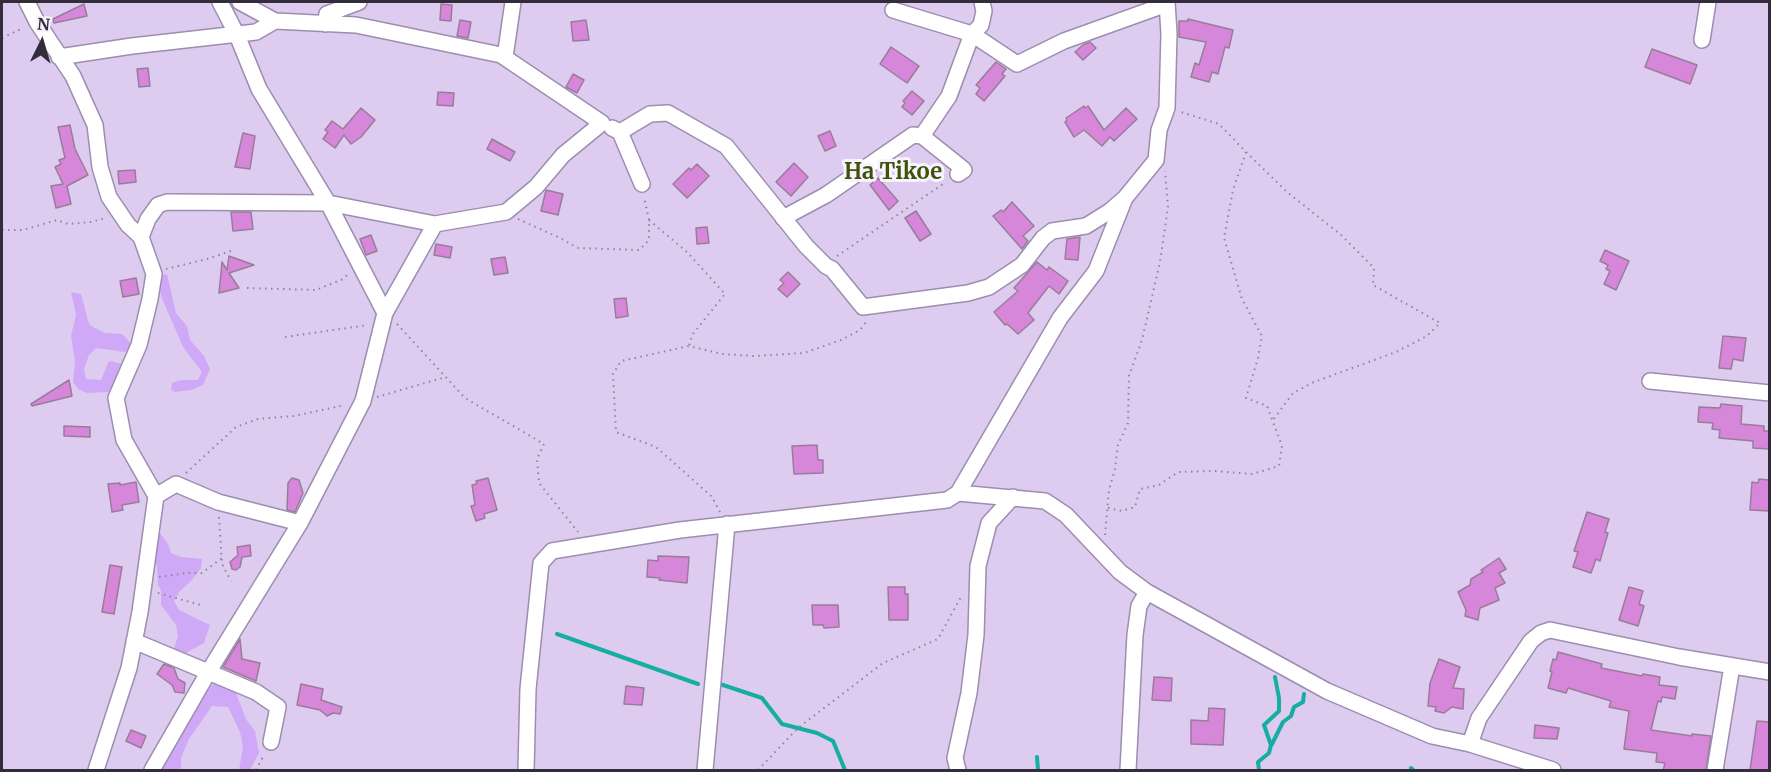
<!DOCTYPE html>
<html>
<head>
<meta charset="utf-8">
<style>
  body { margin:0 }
  #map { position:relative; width:1771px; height:772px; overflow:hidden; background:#ddccf0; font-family:Merriweather,serif }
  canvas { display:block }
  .frame { position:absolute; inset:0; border:3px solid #332c3a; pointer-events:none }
  .north { position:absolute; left:12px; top:12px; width:60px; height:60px; -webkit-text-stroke:4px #f8f3fe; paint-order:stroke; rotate:5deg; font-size:16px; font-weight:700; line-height:24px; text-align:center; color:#332c3a }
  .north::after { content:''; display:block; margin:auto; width:21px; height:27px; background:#332c3a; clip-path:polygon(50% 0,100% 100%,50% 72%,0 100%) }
</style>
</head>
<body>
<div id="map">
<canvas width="1771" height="772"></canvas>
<div class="frame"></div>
<div class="north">N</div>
</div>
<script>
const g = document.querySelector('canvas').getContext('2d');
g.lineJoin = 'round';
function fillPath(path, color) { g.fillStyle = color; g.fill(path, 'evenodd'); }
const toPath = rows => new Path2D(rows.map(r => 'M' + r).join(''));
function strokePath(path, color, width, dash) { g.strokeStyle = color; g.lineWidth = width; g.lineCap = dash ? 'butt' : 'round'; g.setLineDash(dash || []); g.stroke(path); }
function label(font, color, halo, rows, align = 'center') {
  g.font = font + ' Merriweather,serif'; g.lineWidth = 6; g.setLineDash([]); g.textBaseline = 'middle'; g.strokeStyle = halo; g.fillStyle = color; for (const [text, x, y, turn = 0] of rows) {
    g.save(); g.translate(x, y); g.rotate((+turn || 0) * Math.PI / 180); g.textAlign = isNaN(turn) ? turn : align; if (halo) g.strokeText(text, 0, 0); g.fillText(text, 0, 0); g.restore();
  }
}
const green = toPath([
  [167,274,176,313,187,326,190,340,204,356,210,369,203,385,191,390,175,392,171,390,172,383,181,380,198,380,202,372,183,347,161,296,159,276],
  [71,292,81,294,89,324,93,327,105,333,122,334,132,344,125,352,96,348,89,355,84,369,86,379,101,380,109,361,125,364,110,392,87,393,78,389,73,382,75,361,71,336,76,315],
  [160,533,168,544,171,553,181,557,202,559,201,568,191,581,180,591,174,601,179,610,210,625,204,643,186,653,177,652,174,648,178,636,176,625,161,605,161,590,158,585,157,567,154,556],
  [225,681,234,688,246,719,255,731,259,753,250,770,239,770,243,747,240,732,228,707,212,706,189,739,181,758,181,770,160,770,199,702,214,683]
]);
const stream = toPath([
  [557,634,698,684],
  [720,684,762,698,782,724,817,733,833,741,845,770],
  [1272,744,1283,722,1291,716,1294,707,1303,702,1304,694],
  [1037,757,1038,770],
  [1411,768,1413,770],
  [1259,770,1258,762,1269,753,1271,745,1264,725,1279,711,1279,698,1275,677]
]);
const building = toPath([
  [84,4,87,16,54,23,53,19,84,4],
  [441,4,452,5,451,21,440,20,441,4],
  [1188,19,1233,30,1229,48,1225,47,1218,74,1212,72,1209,82,1191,77,1195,63,1199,65,1206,42,1179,37,1179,21,1188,21,1188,19],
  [460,20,471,22,468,38,457,36,460,20],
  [586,20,589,40,573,41,571,22,586,20],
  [1090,42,1096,48,1083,60,1075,52,1083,45,1090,42],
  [891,47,919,66,907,83,880,64,891,47],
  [1652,49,1697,65,1690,84,1645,67,1652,49],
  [996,62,1006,69,1002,74,1005,76,984,101,976,94,980,88,976,85,996,62],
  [148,68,150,86,139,87,137,69,148,68],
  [573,74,584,80,577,93,566,87,573,74],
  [912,91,924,101,912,115,902,107,905,103,903,101,912,91],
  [438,92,454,93,453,106,437,105,438,92],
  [1084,106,1085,108,1088,106,1104,130,1126,108,1137,119,1114,141,1110,137,1102,146,1084,130,1074,137,1065,122,1067,120,1066,118,1084,106],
  [361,108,375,120,361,137,351,144,344,135,335,148,323,139,328,132,325,130,332,121,343,129,361,108],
  [70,125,75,149,88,175,67,186,71,204,56,208,51,186,63,184,55,167,61,164,59,160,65,158,58,127,70,125],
  [830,131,836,146,825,151,818,136,830,131],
  [243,133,255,136,250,169,235,167,243,133],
  [492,139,515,152,510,161,487,149,492,139],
  [794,163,808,177,791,196,776,182,794,163],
  [697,164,709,176,687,198,673,184,689,168,691,170,697,164],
  [135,170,136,182,119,184,118,171,135,170],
  [878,178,898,201,889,210,870,185,878,178],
  [546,190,563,194,558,215,541,211,546,190],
  [1012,202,1034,226,1023,236,1028,241,1022,249,993,216,1001,210,1003,212,1012,202],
  [916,211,931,234,920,241,905,218,916,211],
  [231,212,251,212,253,229,233,231,231,212],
  [707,227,709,243,697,244,696,228,707,227],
  [371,235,377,251,366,255,360,239,371,235],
  [1080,237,1078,260,1065,259,1067,239,1080,237],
  [436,244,452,247,450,258,434,255,436,244],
  [1605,250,1629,261,1616,290,1604,284,1610,271,1606,269,1608,265,1600,261,1605,250],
  [229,256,254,265,229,273,239,288,219,293,222,262,227,270,229,256],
  [505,257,508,273,494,275,491,259,505,257],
  [1037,262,1047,270,1049,267,1068,281,1059,294,1049,286,1028,313,1034,320,1018,334,1007,324,1005,325,994,312,1018,291,1014,288,1037,262],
  [788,272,800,284,787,297,778,289,784,283,780,280,788,272],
  [136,278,139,294,123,297,120,281,136,278],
  [626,298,628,316,616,318,614,299,626,298],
  [1723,336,1746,338,1743,361,1733,359,1731,369,1719,368,1723,336],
  [69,380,72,396,32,406,31,404,69,380],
  [1721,404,1742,406,1741,424,1764,426,1764,431,1770,431,1770,449,1753,448,1753,441,1719,438,1720,430,1712,429,1713,423,1698,422,1699,407,1720,408,1721,404],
  [64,426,90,427,90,437,64,436,64,426],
  [817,445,818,460,823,460,823,473,794,474,792,446,817,445],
  [292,478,299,480,303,493,295,512,287,510,288,483,292,478],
  [488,478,497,510,484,514,485,518,476,521,471,506,475,505,472,485,477,484,476,481,488,478],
  [1759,479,1770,480,1770,511,1750,510,1752,482,1758,483,1759,479],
  [136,482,139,502,122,505,123,510,112,512,108,484,120,483,120,485,136,482],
  [1587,512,1609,519,1605,532,1608,533,1600,561,1596,559,1591,573,1573,567,1578,552,1574,551,1587,512],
  [250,545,251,556,242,557,240,567,236,570,232,569,230,562,238,555,237,547,250,545],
  [658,556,689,557,687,583,659,580,660,578,647,577,648,560,658,561,658,556],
  [1499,558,1506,569,1499,573,1505,583,1495,588,1499,600,1480,608,1478,620,1465,616,1466,610,1458,592,1470,585,1471,579,1483,572,1481,570,1499,558],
  [110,565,122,567,114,614,102,612,110,565],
  [888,587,905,587,905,594,908,594,908,620,889,620,888,587],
  [1629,587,1643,591,1639,604,1644,606,1638,626,1619,620,1629,587],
  [812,605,838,605,839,627,824,628,823,625,813,625,812,605],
  [240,639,242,659,260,663,256,681,223,667,240,639],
  [1558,652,1602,664,1601,668,1642,676,1643,674,1660,677,1659,685,1677,687,1675,699,1662,697,1661,702,1658,701,1651,730,1692,736,1692,734,1711,736,1706,771,1663,771,1665,763,1656,762,1657,753,1624,749,1629,711,1609,707,1611,701,1568,688,1566,693,1548,688,1552,672,1550,671,1553,659,1556,660,1558,652],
  [1439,659,1460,667,1453,688,1464,689,1463,709,1452,707,1444,713,1435,711,1436,707,1428,706,1430,683,1439,659],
  [164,664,174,668,178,679,185,683,184,693,175,692,172,685,157,674,164,664],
  [1154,677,1172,678,1171,701,1152,700,1154,677],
  [301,684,323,689,321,700,342,707,340,714,333,713,327,716,320,710,297,705,301,684],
  [626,686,644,688,642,705,624,704,626,686],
  [1209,708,1225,709,1223,745,1191,744,1191,720,1208,721,1209,708],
  [1757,721,1770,722,1770,771,1750,770,1757,721],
  [1535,725,1559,728,1557,739,1534,738,1535,725],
  [131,730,146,736,141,748,126,741,131,730]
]);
const path = toPath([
  [2,38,23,28],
  [1246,152,1287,192,1340,234,1374,268,1373,285,1440,323,1427,336,1396,352,1314,382,1293,393,1273,420],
  [518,219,560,238,578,248,639,250,649,240,649,220,644,197],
  [649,220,688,253,725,294,692,335,689,346],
  [2,230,23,230,57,220,68,224,91,222,106,218],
  [837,256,946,182],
  [166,269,207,259,234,250],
  [247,288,316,290,343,279,349,273],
  [397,324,465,398,544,444,537,459,539,483,578,532],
  [285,337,368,325],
  [377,397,446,377],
  [186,473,236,427,258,419,294,416,345,405],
  [1108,508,1122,511,1135,507,1140,489,1159,485,1178,472,1214,471,1252,474,1279,466,1282,446,1267,406,1246,398,1258,358,1262,336,1242,299,1224,238,1233,190,1246,152,1219,124,1181,112],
  [720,512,712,497,656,447,616,432,613,374,621,361,689,346,722,354,754,356,804,353,841,340,860,330,867,321],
  [219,517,222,564,231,581],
  [1105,535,1109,490,1115,469,1118,445,1128,423,1129,376,1142,340,1160,262,1168,207,1165,171],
  [159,577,187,573,202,573,222,558],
  [158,593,204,606],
  [256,770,264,755],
  [758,770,798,728,883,663,938,639,962,595]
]);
const minor = toPath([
  [27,2,37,22,73,76,95,125,100,167,109,197,128,225,141,237],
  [893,10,972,34,1017,64,1064,41,1167,4],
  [325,24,327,14,359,2],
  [1702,40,1708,2],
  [59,57,132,46,256,32,275,21],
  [505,57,513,2],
  [612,128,620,132,642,184],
  [620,132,650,114,668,113,726,146,806,246,826,266,832,269,863,307,968,293,989,287,1022,265,1043,238,1052,231,1086,226,1110,211,1125,198],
  [922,136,949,96,972,34,981,25,984,11,982,2],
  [783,218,826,195,913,135,922,136,962,168,964,170,958,174],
  [385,313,435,224],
  [1650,381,1770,393],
  [958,493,1060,318,1096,271,1125,198,1156,160,1159,130,1167,108,1169,34,1167,2],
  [156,496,176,484,218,502,300,523],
  [134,641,256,692,278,707,271,742],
  [1470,744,1479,718,1531,641,1541,633,1550,630,1679,657,1770,672],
  [96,770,129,668,140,612,156,496,124,440,116,398,139,345,150,299,154,274,141,237,148,219,158,205,167,202,328,203,435,224,506,212,536,187,563,155,602,123,501,55,356,25,275,21,240,2],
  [152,770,209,671,300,523,363,401,385,313,328,203,259,89,237,35,220,2],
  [526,770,528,689,541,563,552,551,680,530,947,500,958,493,1045,501,1066,515,1120,572,1147,592,1327,691,1432,736,1470,744,1553,770],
  [705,770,727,524],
  [958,770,955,758,969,693,976,635,978,566,989,523,1013,497],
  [1128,770,1135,635,1139,606,1147,592],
  [1715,770,1732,666]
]);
const districtNames = [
  ["Ha Tikoe",893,173]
];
fillPath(green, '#cfa9f7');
strokePath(stream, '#16ada2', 4);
fillPath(building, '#d787d9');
strokePath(building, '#987c98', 1.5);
strokePath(minor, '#9d8dae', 18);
strokePath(path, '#8f839d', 2, [1.5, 4.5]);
strokePath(minor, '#fff', 15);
label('bold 22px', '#3c5306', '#f8f3fe', districtNames);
</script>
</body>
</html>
